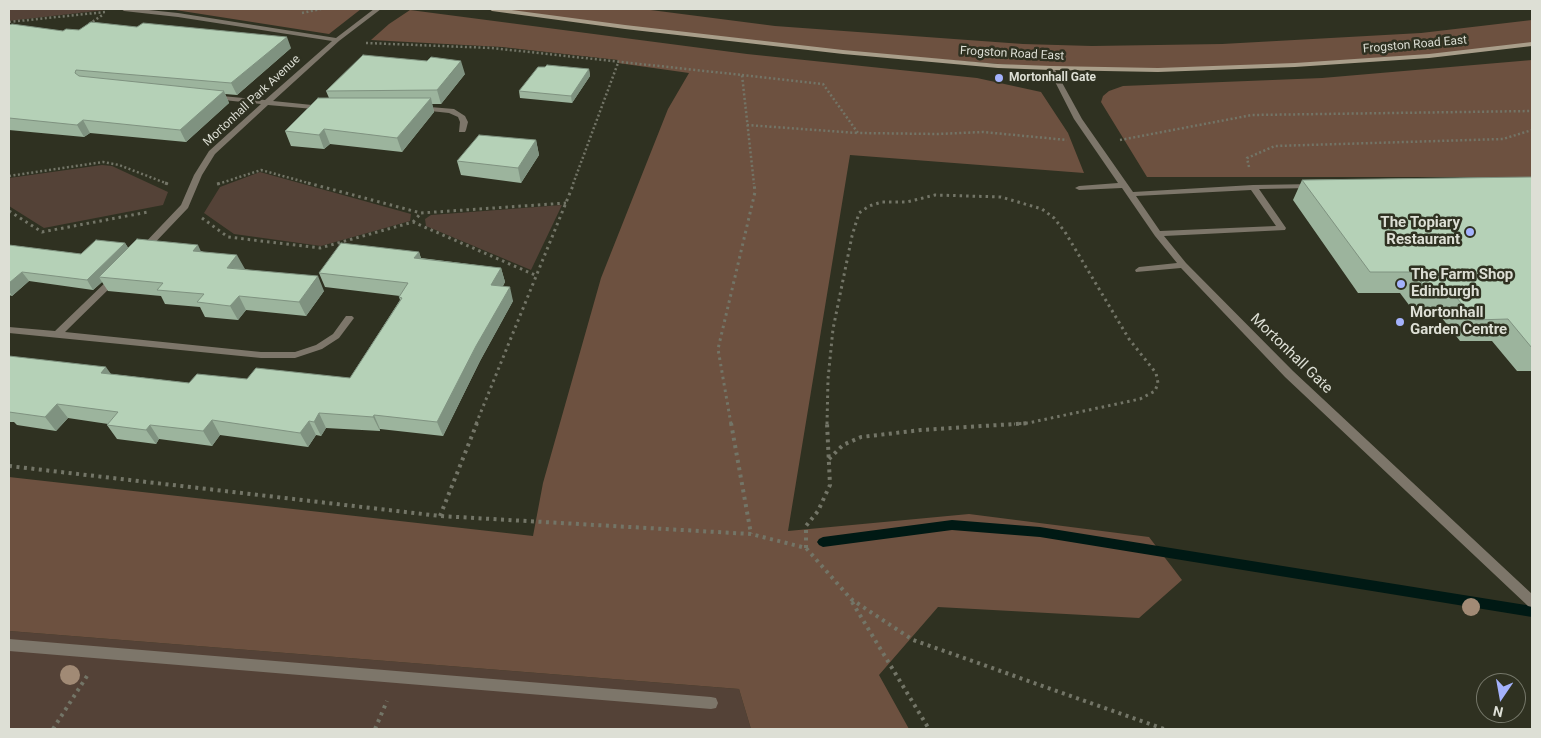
<!DOCTYPE html>
<html>
<head>
<meta charset="utf-8">
<style>
  body { margin:0 }
  #map { position:relative; width:1541px; height:738px; overflow:hidden; background:#2f3121; font-family:Roboto,sans-serif }
  canvas { display:block }
  .frame { position:absolute; inset:0; border:10px solid #dddfd5; pointer-events:none }
  .north { position:absolute; left:1476px; top:673px; width:50px; height:50px; box-sizing:border-box; background:#2f3121; border:1px solid #757769; border-radius:50%; rotate:192deg; font-size:14px; font-weight:700; line-height:20px; text-align:center; color:#dddfd5 }
  .north::after { content:''; display:block; margin:auto; width:18px; height:22px; background:#a4b2fc; clip-path:polygon(50% 0,100% 100%,50% 72%,0 100%) }
</style>
</head>
<body>
<div id="map">
<canvas width="1541" height="738"></canvas>
<div class="frame"></div>
<div class="north">N</div>
</div>
<script>
const g = document.querySelector('canvas').getContext('2d');
g.lineJoin = 'round';
function fillPath(path, color) { g.fillStyle = color; g.fill(path, 'evenodd'); }
const toPath = rows => new Path2D(rows.map(r => 'M' + r).join(''));
function strokePath(path, color, width, dash) { g.strokeStyle = color; g.lineWidth = width; g.lineCap = dash ? 'butt' : 'round'; g.setLineDash(dash || []); g.stroke(path); }
function label(font, color, halo, rows, align = 'center') {
  g.font = font + ' Roboto,sans-serif'; g.lineWidth = 5; g.setLineDash([]); g.textBaseline = 'middle'; g.strokeStyle = halo; g.fillStyle = color; for (const [text, x, y, turn = 0] of rows) {
    g.save(); g.translate(x, y); g.rotate((+turn || 0) * Math.PI / 180); g.textAlign = isNaN(turn) ? turn : align; if (halo) g.strokeText(text, 0, 0); g.fillText(text, 0, 0); g.restore();
  }
}
const green = toPath([
  [9,9,95,9,105,10,9,21],
  [102,165,112,166,168,192,163,205,44,228,9,206,9,178],
  [260,172,411,214,410,221,321,246,234,234,204,213,220,187],
  [562,205,531,270,426,226,425,219,431,215],
  [9,631,739,689,751,729,9,729]
]);
const forest = toPath([
  [169,9,361,9,329,34],
  [492,9,643,9,775,26,1023,44,1092,46,1222,44,1421,33,1532,20,1532,44,1376,61,1158,70,1051,68,843,52,625,27],
  [410,10,747,54,977,78,1041,92,1068,133,1084,173,850,155,788,531,969,514,1149,537,1182,580,1139,618,938,607,879,675,909,729,751,729,739,689,9,631,9,477,533,536,543,483,601,278,668,109,689,73,618,63,618,60,502,47,371,40,389,24],
  [1532,60,1532,177,1147,177,1101,102,1103,96,1109,91,1123,86,1322,78]
]);
const stream = toPath([
  [952,520,1040,527,1532,606,1532,617,1040,537,952,530,823,547,819,545,817,542,819,539,823,537,952,520]
]);
const pathFar2 = toPath([
  [302,13,321,9],
  [9,22,105,12],
  [89,24,104,14],
  [366,43,492,48,742,75,754,184],
  [742,75,823,84,858,133,938,134,983,132,1067,140],
  [747,125,857,133],
  [1120,140,1252,115,1532,111],
  [1249,167,1247,158,1275,146,1503,139,1532,130],
  [9,176,103,162,119,165,168,184],
  [218,184,261,170,312,184],
  [573,184,618,63]
]);
const pathFar1 = toPath([
  [165,183,171,185],
  [308,183,421,213,566,203],
  [217,184,222,183],
  [9,211,42,232,148,212],
  [202,218,228,237,320,248,413,222,535,275],
  [413,222,421,213],
  [476,424,574,183],
  [731,424,718,349,755,192,754,183],
  [827,424,828,379,833,329,852,236,859,213,869,206,882,202,907,202,935,195,1001,197,1042,209,1054,218,1065,232,1129,339,1156,373,1158,383,1155,391,1140,399,1028,423,1014,424]
]);
const path = toPath([
  [731,423,751,534],
  [829,459,843,445,861,437,921,430,1030,423],
  [9,466,440,516,751,534,806,548,851,599,913,640,1164,729],
  [440,516,477,423],
  [806,548,806,526,818,511,830,485,827,423],
  [852,602,929,729],
  [53,729,87,676],
  [375,729,387,701]
]);
const lane = toPath([
  [1051,66,1054,68,1082,119,1133,192,1253,185,1315,184,1316,186,1312,188,1259,189,1286,228,1285,230,1164,236,1186,263,1293,371,1532,594,1532,607,1528,606,1285,377,1181,268,1136,272,1135,270,1139,267,1177,263,1155,236,1122,188,1079,190,1075,188,1079,186,1118,183,1074,119,1048,68,1051,66],
  [1251,190,1276,226,1160,231,1136,196,1251,190],
  [9,639,711,697,716,698,718,703,716,708,711,709,9,651,9,639]
]);
const street = toPath([
  [121,9,139,9,178,13,336,38,374,9,381,9,339,41,273,101,322,106,325,106,325,110,268,105,215,154,202,175,188,208,147,251,144,252,141,251,140,249,141,247,181,205,194,175,209,151,261,104,214,99,211,99,211,95,265,100,332,41,178,17,124,11,121,9],
  [418,106,454,109,465,116,468,122,466,130,465,132,459,132,460,122,458,117,449,113,421,110,418,110,418,106],
  [114,276,117,277,119,279,117,281,65,332,261,352,295,352,316,345,333,334,346,316,352,316,354,318,339,338,322,349,295,358,261,358,9,333,9,327,55,331,111,277,114,276]
]);
const secondary = toPath([
  [489,9,504,9,625,25,843,50,998,64,1051,66,1158,68,1295,63,1429,54,1532,42,1532,46,1429,58,1295,67,1158,72,1051,70,998,68,843,54,625,29,492,11,489,9]
]);
const trees = [
  [1471,607,9],
  [70,675,10]
];
const wall = toPath([
  [9,25,63,31,291,48,237,95,225,94,229,103,186,142,90,133,84,137,9,130],
  [545,67,589,69,590,76,572,103,520,98,519,91],
  [465,74,441,104,432,104,434,112,402,152,330,144,324,149,291,146,285,131,329,98,326,91],
  [536,140,539,155,521,183,461,175,457,161],
  [1532,177,1532,371,1517,371,1492,341,1460,341,1438,313,1415,313,1400,293,1358,293,1293,200,1302,180],
  [125,243,128,248,201,251,245,269,324,291,306,316,246,310,238,320,205,317,200,307,165,304,161,296,108,291,102,282,93,290,29,281,12,296,9,295,9,245,81,254],
  [419,252,421,258,501,268,505,282,503,286,513,301,480,361,443,436,380,429,380,431,326,428,321,436,316,435,308,447,220,435,212,446,159,439,156,444,117,439,107,425,108,424,68,418,56,431,17,425,14,422,9,422,9,356,111,374,189,383,247,379,350,378,400,300,399,297,400,296,325,287,319,273]
]);
const shadedWall = toPath([
  [287,37,291,48,237,95,231,83],
  [461,61,465,74,441,104,437,90],
  [589,69,590,76,572,103,571,96],
  [224,91,229,103,186,142,180,130],
  [431,98,434,112,402,152,397,138],
  [83,120,90,133,84,137,77,125],
  [324,129,330,144,324,149,319,135],
  [536,140,539,155,521,183,518,168],
  [125,243,131,252,99,277,102,282,93,290,87,280],
  [198,245,205,260,193,251],
  [419,252,423,266,414,258],
  [237,255,245,269,227,268],
  [501,268,505,282,495,299,491,285],
  [22,272,29,281,12,296,9,291,9,283],
  [318,276,324,291,306,316,299,302],
  [510,287,513,301,480,361,443,436,437,422,476,346],
  [239,296,246,310,238,320,230,306],
  [106,367,116,381,101,373],
  [57,404,68,418,56,431,45,417],
  [319,413,326,428,321,436,314,422],
  [374,415,380,429,380,431,373,417],
  [212,420,220,435,212,446,203,431],
  [309,421,316,435,308,447,300,433],
  [150,425,159,439,156,444,146,430]
]);
const building = toPath([
  [91,22,137,27,143,23,287,37,231,83,76,70,75,73,79,76,224,91,180,130,83,120,77,125,9,118,9,25,12,24,63,31,66,29,79,30,91,22],
  [363,55,427,61,431,57,461,61,437,90,326,91,363,55],
  [547,65,589,69,571,96,519,91,538,67,545,67,547,65],
  [318,98,431,98,397,138,324,129,319,135,285,131,318,98],
  [479,135,536,140,518,168,457,161,479,135],
  [1532,177,1532,348,1508,319,1475,320,1452,292,1429,292,1413,272,1370,272,1302,180,1532,177],
  [137,239,198,245,193,251,237,255,227,268,318,276,299,302,239,296,230,306,197,302,204,294,157,290,163,283,99,277,137,239],
  [96,240,125,243,87,280,22,272,9,283,9,245,81,254,96,240],
  [341,243,419,252,414,258,501,268,491,285,510,287,476,346,437,422,374,415,373,417,319,413,314,422,309,421,300,433,212,420,203,431,150,425,146,430,107,425,118,412,57,404,45,417,9,412,9,356,106,367,101,373,189,383,197,374,247,379,256,368,350,378,402,298,399,297,408,283,319,273,341,243]
]);
const markers = [
  [999,78,5,"#a4b2fc"],
  [1470,232,5,"#a4b2fc"],
  [1401,284,5,"#a4b2fc"],
  [1400,322,5,"#a4b2fc"]
];
const farStreetnames = [
  ["Frogston Road East",1415,45,-5],
  ["Frogston Road East",1012,54,3],
  ["Mortonhall Park Avenue",252,101,-43]
];
const farPoinames = [
  ["Mortonhall Gate",1009,78]
];
const poiNames = [
  ["The Topiary",1460,223,"right"],
  ["Restaurant",1460,240,"right"],
  ["The Farm Shop",1411,275],
  ["Edinburgh",1411,292],
  ["Mortonhall",1410,313],
  ["Garden Centre",1410,330]
];
const streetNames = [
  ["Mortonhall Gate",1291,354,44]
];
fillPath(green, '#544237');
fillPath(forest, '#6d5140');
fillPath(stream, '#001914');
strokePath(pathFar2, '#737567', 2.5, [2, 2.5]);
strokePath(pathFar1, '#737567', 3, [2.5, 4]);
strokePath(path, '#737567', 4, [3, 4.5]);
fillPath(lane, '#7d766a');
fillPath(street, '#7d766a');
fillPath(secondary, '#a99e8a');
g.fillStyle = '#a18a75';
for (const [x, y, r] of trees) { g.beginPath(); g.arc(x, y, r, 0, 2 * Math.PI); g.fill(); }
fillPath(wall, '#9cb49d');
fillPath(shadedWall, '#7f9280');
fillPath(building, '#b5d1b7');
strokePath(building, '#7f9280', 1);
for (const [x, y, r, color] of markers) { const dot = new Path2D(); dot.arc(x, y, r, 0, 2 * Math.PI); g.fillStyle = color; g.fill(dot); strokePath(dot, '#2f3121', 2); }
label('12px', '#dddfd5', '#2f3121', farStreetnames);
label('bold 12px', '#dddfd5', '#2f3121', farPoinames, 'left');
label('bold 15px', '#dddfd5', '#2f3121', poiNames, 'left');
label('15px', '#dddfd5', '#2f3121', streetNames);
</script>
</body>
</html>
